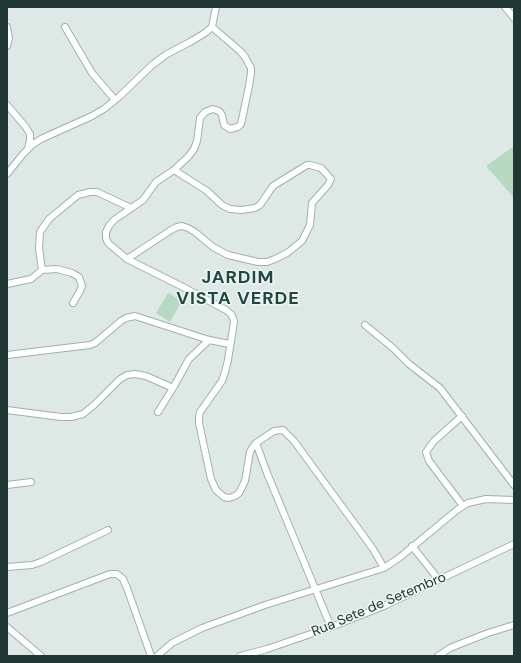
<!DOCTYPE html>
<html>
<head>
<meta charset="utf-8">
<style>
  body { margin:0 }
  #map { position:relative; width:521px; height:663px; overflow:hidden; background:#dee9e5; font-family:"DM Sans",sans-serif }
  canvas { display:block }
  .frame { position:absolute; inset:0; border:8px solid #203733; pointer-events:none }
</style>
</head>
<body>
<div id="map">
<canvas width="521" height="663"></canvas>
<div class="frame"></div>
</div>
<script>
const g = document.querySelector('canvas').getContext('2d');
g.lineJoin = 'round';
function fillPath(path, color) { g.fillStyle = color; g.fill(path, 'evenodd'); }
const toPath = rows => new Path2D(rows.map(r => 'M' + r).join(''));
function strokePath(path, color, width, dash) { g.strokeStyle = color; g.lineWidth = width; g.lineCap = dash ? 'butt' : 'round'; g.setLineDash(dash || []); g.stroke(path); }
function label(font, color, halo, rows, align = 'center') {
  g.font = font + ' "DM Sans",sans-serif'; g.lineWidth = 3; g.setLineDash([]); g.textBaseline = 'middle'; g.strokeStyle = halo; g.fillStyle = color; for (const [text, x, y, turn = 0] of rows) {
    g.save(); g.translate(x, y); g.rotate((+turn || 0) * Math.PI / 180); g.textAlign = isNaN(turn) ? turn : align; if (halo) g.strokeText(text, 0, 0); g.fillText(text, 0, 0); g.restore();
  }
}
const green = toPath([
  [514,146,514,198,486,166],
  [168,293,182,301,170,322,156,313]
]);
const street = toPath([
  [505,7,514,18],
  [7,27,9,38,7,46],
  [65,27,92,73,115,100],
  [212,27,240,51,245,57,251,68,251,73,249,86,241,124,238,127,230,129,224,125,222,115,219,111,213,109,205,112,200,118,197,141,194,149,188,157,174,170,156,182,143,200,114,220,109,226,106,232,106,238,108,243,127,259,181,286,226,310,231,314,233,318,234,322,228,360,225,372,222,381,200,412,199,417,199,423,211,479,216,490,224,497,229,498,235,496,239,493,245,481,250,452,252,448,256,443,274,431,283,430,294,441,357,527,373,549,384,568],
  [7,105,25,126,30,134,30,140,28,149],
  [7,174,23,154,32,145,41,139,92,116,104,109,120,96,152,65,167,54,190,42,205,33,212,27,216,7],
  [127,259,171,230,177,227,182,226,188,228,195,232,213,247,228,255,258,262,267,262,275,259,287,253,302,241,310,225,312,203,328,185,331,179,321,168,310,165,307,165,273,186,260,205,255,208,241,210,230,209,222,205,207,191,174,170],
  [42,270,57,269,72,273,79,277,82,286,80,291,73,303],
  [7,284,31,279,42,270,39,248,40,232,49,219,78,195,90,192,97,192,131,208],
  [365,325,393,348,409,364,440,388,514,485],
  [7,355,90,345,95,343,121,321,126,318,135,316,209,340,230,344],
  [7,410,61,417,71,417,83,414,94,405,120,379,127,375,135,374,146,376,173,388],
  [158,412,173,388,189,359,209,340],
  [462,416,434,441,426,452,429,461,463,506],
  [256,443,267,473,331,627],
  [7,485,31,482],
  [412,546,439,580],
  [7,567,32,565,41,562,108,530],
  [7,613,110,574,117,574,123,579,127,588,151,656],
  [7,627,41,656],
  [157,656,172,643,202,628,265,605,384,568,399,558,457,510,468,503,486,499,514,500],
  [240,656,267,649,331,627,384,606,514,544],
  [438,656,450,648,488,633,514,625]
]);
const streetNames = [
  ["Rua Sete de Setembro",379,605,-23]
];
const districtNames = [
  ["JARDIM",238,278],
  ["VISTA VERDE",238,299]
];
fillPath(green, '#b7d9c4');
strokePath(street, '#a1b0ac', 8);
strokePath(street, '#fff', 6);
label('14px', '#203733', '#eef6f2', streetNames);
g.letterSpacing = '1px';
label('bold 18px', '#1e4841', '#eef6f2', districtNames);
g.letterSpacing = '0px';
</script>
</body>
</html>
